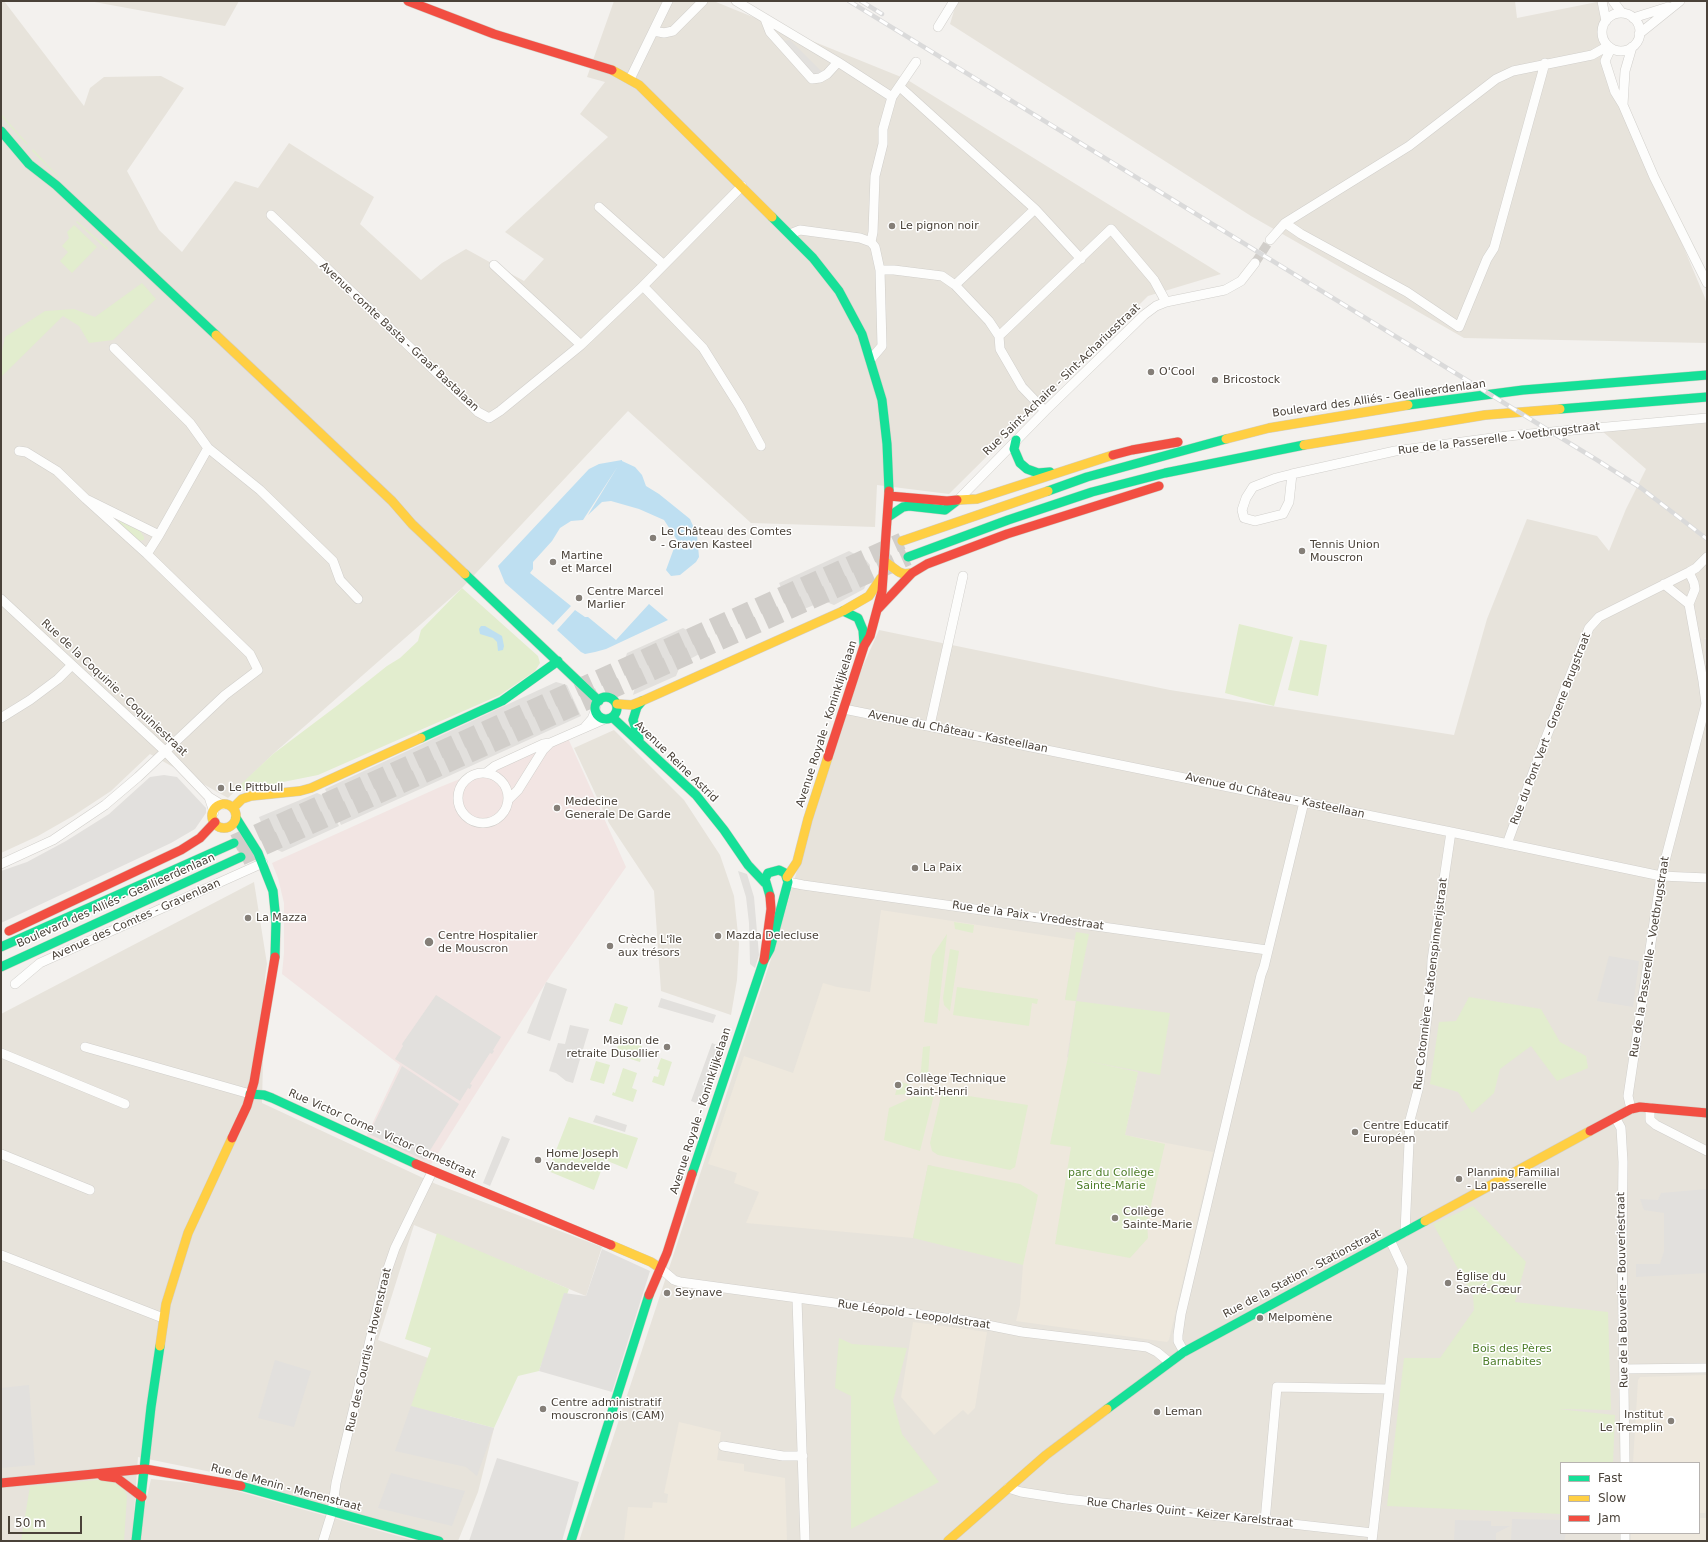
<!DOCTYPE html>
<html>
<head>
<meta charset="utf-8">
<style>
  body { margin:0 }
  #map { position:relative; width:1708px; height:1542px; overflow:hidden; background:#f3f1ee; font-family:"DejaVu Sans",sans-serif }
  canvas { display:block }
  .frame { position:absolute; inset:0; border:2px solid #4a4239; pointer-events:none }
  .legend { position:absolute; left:1560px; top:1462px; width:140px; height:72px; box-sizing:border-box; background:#fff; border:1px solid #b7b3b0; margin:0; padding:5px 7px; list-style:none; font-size:12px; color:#4a4239 }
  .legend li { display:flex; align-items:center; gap:8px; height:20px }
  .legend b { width:20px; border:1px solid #b7b3b0 }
  .scale { position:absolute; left:8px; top:1516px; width:74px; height:18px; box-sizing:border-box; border:2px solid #4a4239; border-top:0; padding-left:5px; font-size:12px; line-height:14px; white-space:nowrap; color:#4a4239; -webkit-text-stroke:3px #fff; paint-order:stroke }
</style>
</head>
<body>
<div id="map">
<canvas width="1708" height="1542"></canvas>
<div class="frame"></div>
<ul class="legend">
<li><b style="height:5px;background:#16e098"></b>Fast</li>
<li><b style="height:5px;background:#ffcf43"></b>Slow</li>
<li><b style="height:5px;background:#f24e42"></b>Jam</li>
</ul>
<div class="scale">50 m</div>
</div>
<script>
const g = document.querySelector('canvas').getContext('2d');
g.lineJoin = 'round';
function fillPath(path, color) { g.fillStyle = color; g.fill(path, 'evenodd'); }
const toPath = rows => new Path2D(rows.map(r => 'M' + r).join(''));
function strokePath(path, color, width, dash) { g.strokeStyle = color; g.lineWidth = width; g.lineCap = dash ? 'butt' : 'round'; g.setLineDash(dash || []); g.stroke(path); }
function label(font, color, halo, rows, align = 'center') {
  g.font = font + ' "DejaVu Sans",sans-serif'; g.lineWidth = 3; g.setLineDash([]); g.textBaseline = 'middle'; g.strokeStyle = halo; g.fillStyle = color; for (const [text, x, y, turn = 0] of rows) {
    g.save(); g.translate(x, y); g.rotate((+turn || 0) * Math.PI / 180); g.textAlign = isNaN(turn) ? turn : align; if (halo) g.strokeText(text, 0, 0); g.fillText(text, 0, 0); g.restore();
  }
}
const residential = toPath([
  [1,1,4,1,84,106,90,88,104,77,161,76,184,88,127,171,159,230,182,252,235,181,258,188,289,143,374,197,360,224,421,280,442,263,466,249,524,281,544,259,505,232,608,137,580,114,605,82,587,77,614,1,692,1,716,2,906,79,1221,274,1148,296,949,494,877,485,875,527,751,523,628,411,462,588,273,754,228,798,150,754,111,791,73,816,38,836,1,853],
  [89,1,239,1,225,26],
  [957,1,1515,1,1517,18,1602,1,1605,61,1705,298,1707,305,1707,343,1464,338,1251,216,950,24],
  [1707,423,1707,638,1704,639,1707,680,1707,1541,579,1541,773,953,844,709,879,630,1170,690,1454,735,1487,619,1527,519,1597,536,1609,551,1626,509,1646,469,1602,431],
  [1561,1463,1699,1463,1699,1533,1561,1533],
  [614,730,684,800,720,855,734,896,739,944,737,980,731,1015,661,991,654,891,609,823,574,748],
  [254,882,267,964,265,978,262,1103,436,1184,602,1247,586,1296,414,1225,378,1340,431,1359,450,1417,494,1428,478,1492,458,1541,441,1541,221,1474,138,1457,132,1541,1,1541,1,1014],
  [151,1479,219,1486,416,1541,137,1541]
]);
const industrial = toPath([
  [1707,638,1707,680,1704,639]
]);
const education = toPath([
  [881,910,1075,940,1065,999,1076,1001,1067,1057,1138,1072,1125,1135,1213,1152,1169,1340,1167,1342,1016,1321,1020,1305,1023,1265,933,1166,928,1165,913,1238,746,1223,759,1192,734,1183,737,1173,708,1164,744,1056,793,1073,823,983,837,987,870,992],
  [913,1322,987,1332,975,1408,968,1415,963,1410,934,1435,901,1397],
  [1707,1375,1707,1506,1705,1513,1699,1513,1699,1463,1633,1463,1638,1380,1640,1377],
  [679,1422,721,1432,717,1460,744,1464,744,1471,785,1478,787,1541,624,1541,628,1507,652,1508,653,1502,667,1503,668,1494,664,1493],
  [1699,1518,1707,1518,1707,1541,1631,1541,1631,1533,1699,1533]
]);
const medical = toPath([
  [567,736,626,867,552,973,430,1166,366,1137,400,1065,282,974,284,953,284,903,278,878,272,863,440,787]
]);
const green = toPath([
  [1,114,3,116,28,144,27,145,2,117],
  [33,149,59,177,58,177,32,151],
  [77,221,108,248,107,250,76,222],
  [74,225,97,247,72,273,60,261,68,252,62,246,69,238,67,232],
  [142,283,156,299,113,340,89,343,79,326,63,316,1,377,1,356,5,337,45,311,74,309,95,317],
  [119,521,140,531,144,537,144,540,137,541,118,523],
  [462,588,538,656,540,663,535,671,500,695,318,775,243,790,240,785,273,754,338,705,387,666,400,658,418,641,421,630],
  [1239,624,1293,637,1274,706,1225,693],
  [1300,640,1327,645,1318,696,1288,690],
  [954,922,974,925,973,933,955,929],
  [1076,932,1089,934,1076,1001,1170,1013,1160,1075,1087,1061,1138,1072,1125,1135,1165,1144,1147,1223,1148,1238,1130,1258,1055,1244,1071,1147,1050,1144,1068,1057,1076,1001,1065,1000],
  [947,934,937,1024,924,1022,932,956],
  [950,949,959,951,950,1011,944,1005,943,998],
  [957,987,1038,999,1037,1004,1032,1003,1029,1026,953,1015],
  [1469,997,1541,1009,1560,1042,1586,1056,1588,1068,1557,1081,1531,1046,1500,1069,1494,1093,1472,1113,1458,1092,1430,1084,1439,1022,1456,1021],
  [615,1003,628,1007,622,1025,609,1021],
  [620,1039,642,1046,639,1054,642,1055,640,1062,615,1054],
  [930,1046,928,1076,920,1081,923,1047],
  [661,1058,672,1062,664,1086,652,1082,654,1076,658,1077,660,1070,657,1069],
  [596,1061,610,1065,604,1084,590,1080],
  [623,1068,637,1073,632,1088,637,1090,633,1102,612,1095,613,1092,615,1093],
  [899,1081,910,1085,907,1094,895,1095],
  [942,1092,1028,1105,1015,1167,1010,1170,938,1155,932,1151,930,1143],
  [922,1093,934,1095,920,1151,884,1140,889,1108],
  [569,1117,638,1138,627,1169,605,1160,594,1190,548,1171],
  [928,1165,1020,1184,1038,1195,1023,1265,913,1238],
  [1473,1206,1526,1262,1515,1302,1608,1312,1611,1410,1558,1409,1615,1415,1613,1463,1561,1463,1561,1514,1387,1506,1404,1358,1440,1358,1474,1310,1473,1296,1433,1224],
  [437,1233,569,1289,539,1371,518,1376,494,1428,411,1406,431,1348,405,1339],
  [839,1338,852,1344,907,1348,893,1401,902,1434,939,1482,851,1529,851,1396,835,1388],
  [108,1479,123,1487,127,1496,124,1541,21,1541,30,1486]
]);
const parking = toPath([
  [790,40,822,72,813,75,783,41],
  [849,551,866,560,870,565,870,576,864,589,834,605,824,601,804,609,796,610,789,606,779,583],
  [683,628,700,637,702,643,701,653,681,664,676,676,633,695,636,684,627,678,622,669,627,653],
  [556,682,567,685,581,716,341,825,325,789],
  [164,775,177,777,206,808,206,813,195,829,171,843,1,923,1,871,27,862,66,841,109,814,150,777],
  [317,793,326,797,339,826,282,852,271,847,259,817],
  [738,871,747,874,754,897,759,955,755,968,750,964,749,923,746,897],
  [1609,956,1639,961,1633,1007,1597,1001],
  [546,982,567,989,550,1041,527,1033],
  [436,995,501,1037,493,1050,494,1051,492,1054,490,1053,470,1084,472,1085,470,1089,468,1088,460,1101,395,1059,403,1046,402,1044],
  [661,998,716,1015,713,1023,658,1007],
  [570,1025,589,1029,573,1083,566,1081,556,1073,549,1071,558,1043,565,1044],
  [712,1043,719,1046,699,1104,691,1101],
  [402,1066,459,1104,424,1160,369,1134],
  [596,1115,627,1125,625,1132,593,1122],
  [502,1136,510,1139,490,1186,483,1183],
  [1707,1189,1707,1273,1636,1277,1636,1264,1660,1264,1664,1251,1664,1213,1644,1210,1640,1199,1658,1200,1661,1193],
  [602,1249,650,1271,612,1392,539,1371,564,1293,586,1296],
  [275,1360,311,1371,294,1427,258,1418],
  [29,1385,35,1465,1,1468,1,1388],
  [411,1406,494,1428,477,1476,466,1467,395,1451],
  [497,1458,579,1482,562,1541,469,1541],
  [391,1473,465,1491,452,1526,378,1508],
  [1512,1519,1561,1520,1561,1533,1566,1533,1564,1541,1511,1541],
  [1455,1520,1491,1521,1491,1526,1510,1526,1496,1533,1496,1541,1454,1541]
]);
const water = toPath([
  [622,460,622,461,635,467,642,475,646,486,659,494,690,519,697,535,699,557,696,562,680,575,671,576,666,570,677,540,664,520,639,509,611,501,602,502,588,515,618,466,583,520,571,521,560,528,552,541,533,562,533,569,530,573,571,606,553,625,505,583,498,566,589,469,599,464],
  [649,604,668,620,606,649,595,652,585,654,581,652,557,630,575,610,585,617,588,617,616,640],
  [481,626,485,626,502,636,504,646,503,650,498,651,497,642,493,638,480,634,479,629]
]);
const streetTunnel = toPath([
  [1255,263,1270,240]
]);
const highwayTunnel = toPath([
  [234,843,902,541],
  [241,857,908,557]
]);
const street = toPath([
  [736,1,838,62,892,97],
  [1602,1,1606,21],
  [1613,1,1622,13],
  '1602 32a19 19 0 1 1 38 0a19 19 0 1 1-38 0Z',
  [1633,18,1668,7],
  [765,19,770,32,812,79,820,78,827,74,838,62],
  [938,27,954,1],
  [654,31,664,33,673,31,703,1],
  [1639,34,1680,1],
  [1611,48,1605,61,1615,92,1623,105,1654,177,1707,283],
  [630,79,668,1],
  [900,87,1035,209,1081,259],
  [1623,105,1625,71,1632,47],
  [599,207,663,264],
  [271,215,478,412,489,418,500,411,581,345,643,286,742,186],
  [1285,223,1301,234,1407,292,1459,327,1487,259,1494,248,1545,63],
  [790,234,800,230,860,238,871,242,875,247,880,270,882,346,871,359],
  [1270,240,1285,223,1409,146,1496,79,1513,71,1592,55,1608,46],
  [871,242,873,232,875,176,883,144,883,129,892,97,916,62],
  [494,265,581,345],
  [880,270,894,270,942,276,955,285,989,321,999,336,1000,349,1022,387,1045,411],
  [955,285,1035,209],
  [643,286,703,348,740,407,761,446],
  [999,336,1111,229,1154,280,1166,302],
  [114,348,190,423,208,448,260,490,333,561,340,580,358,599],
  [19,451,26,452,57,471,86,499],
  [1292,474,1289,502,1283,514,1255,521,1244,518,1242,510,1246,498,1253,487,1276,478,1292,474,1395,451,1507,436,1707,418],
  [959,499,1045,411,1144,315,1156,306,1166,302,1225,290,1241,281,1255,263],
  [159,535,86,499,147,554,159,535,208,448],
  [1664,584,1689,604],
  [1,599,165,751,209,797,222,805],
  [844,709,1451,832,1661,876,1707,878],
  [1,718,30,700,58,679,72,665],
  [930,725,963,576],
  [585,727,592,719,596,709],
  [486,773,495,766,543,744,550,743],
  '458 798a25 25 0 1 1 50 0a25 25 0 1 1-50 0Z',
  [209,797,214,812],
  [508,800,518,790,543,750,550,743,605,719],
  [1507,844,1542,748,1589,628,1599,617,1689,572,1696,568,1707,557],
  [1,864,53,840,105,805,138,777,225,695,258,670,250,654,147,554],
  [788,882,803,885,1267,950],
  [15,984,40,963,263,863],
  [85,1047,250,1094],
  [1,1053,125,1104],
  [1650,1108,1650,1120,1656,1125,1707,1151],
  [1631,1109,1628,1096,1661,876,1706,704,1703,681,1689,604,1695,589,1694,583,1689,572],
  [1616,1119,1621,1128,1623,1162,1622,1248,1625,1463],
  [1,1154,90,1190],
  [1405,1232,1410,1120,1419,1086,1431,984,1432,960,1451,832],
  [1,1255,163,1318],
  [660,1268,674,1280,680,1282,967,1321,1022,1332,1147,1347,1157,1352,1169,1362],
  [797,1299,805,1541],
  [1184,1352,1178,1341,1178,1335,1181,1314,1261,975,1264,967,1304,802],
  [1624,1369,1707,1368],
  [723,1446,783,1456,803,1456],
  [1008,1488,1021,1492,1066,1499,1373,1533],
  [1265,1521,1277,1387,1388,1389],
  [1625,1533,1625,1541],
  [323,1541,332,1512,336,1483,385,1277,395,1248,432,1172],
  [1372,1541,1403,1268,1390,1240]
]);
const fast = toPath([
  [1,131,29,164,56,185,216,335],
  [772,217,813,258,839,291,862,334,882,400,887,444,889,491],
  [1408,405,1523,390,1707,375],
  [1560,409,1707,397],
  [1016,440,1014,449,1020,463,1027,469,1038,473,1050,472],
  [1048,491,1087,477,1226,439],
  [888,517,903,507,909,506,945,510,958,500],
  [908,557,1008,520,1092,492,1165,473,1304,445],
  [465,574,599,701],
  [843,611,858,618,863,630,864,644],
  '595 708a11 11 0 1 1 22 0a11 11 0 1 1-22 0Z',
  [612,717,696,795,724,830,748,865,765,883],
  [421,738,502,701,558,661],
  [639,739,633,720,637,707,642,701],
  [236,818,258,853,273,891,276,921,275,957],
  [1,947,234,843],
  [1,967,241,857],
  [250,1094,264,1095,272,1098,416,1164],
  [692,1174,764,960,770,949,788,882,785,873,779,870,768,873,765,879,770,896],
  [1107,1409,1184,1352,1425,1221],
  [241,1486,439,1541],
  [136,1541,151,1407,160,1346],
  [571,1541,649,1295]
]);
const slow = toPath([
  [612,70,639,85,772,217],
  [216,335,392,501,412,524,465,574],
  [1226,439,1269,428,1408,405],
  [1304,445,1485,415,1560,409],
  [958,500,977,499,1113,455],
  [902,541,1048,491],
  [884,561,899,572,904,574,912,573],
  [617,704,632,705,642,701,843,611,869,596,881,578],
  '212 816a12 12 0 1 1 24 0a12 12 0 1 1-24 0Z',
  [233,808,242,799,251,796,300,791,311,788,421,738],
  [787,877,797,862,808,819,828,757],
  [1425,1221,1590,1131],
  [611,1245,651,1262,660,1268],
  [160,1346,166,1304,188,1233,232,1138],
  [948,1541,1046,1455,1107,1409]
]);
const jam = toPath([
  [408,1,494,34,612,70],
  [1113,455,1132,450,1178,442],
  [889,496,947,501,957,500],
  [877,610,912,573,927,564,1007,534,1159,486],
  [828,757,864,646,870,636,882,591,889,491],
  [9,931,181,850,200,838,215,822],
  [764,960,771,909,770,896],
  [1590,1131,1631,1109,1640,1107,1707,1113],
  [232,1138,247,1106,254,1082,275,957],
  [416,1164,611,1245],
  [649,1295,667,1253,692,1174],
  [102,1476,117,1478,142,1497],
  [1,1483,145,1469,241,1486]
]);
const rail = toPath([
  [849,1,1597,460,1641,488,1707,539],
  [861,1,882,14]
]);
const markers = [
  [892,226,4,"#857f78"],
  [1151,372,4,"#857f78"],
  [1215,380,4,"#857f78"],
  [653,538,4,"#857f78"],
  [1302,551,4,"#857f78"],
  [553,562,4,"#857f78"],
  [579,598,4,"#857f78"],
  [221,788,4,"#857f78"],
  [557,808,4,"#857f78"],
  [915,868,4,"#857f78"],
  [248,918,4,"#857f78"],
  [718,936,4,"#857f78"],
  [429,942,5,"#857f78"],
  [610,946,4,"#857f78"],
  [667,1047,4,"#857f78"],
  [898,1085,4,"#857f78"],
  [1355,1132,4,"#857f78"],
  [538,1160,4,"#857f78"],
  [1459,1179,4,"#857f78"],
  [1115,1218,4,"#857f78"],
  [1448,1283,4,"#857f78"],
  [667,1293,4,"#857f78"],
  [1260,1318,4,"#857f78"],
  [543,1409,4,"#857f78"],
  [1157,1412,4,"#857f78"],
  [1671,1421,4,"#857f78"]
];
const poiNames = [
  ["Le pignon noir",900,226],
  ["O'Cool",1159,372],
  ["Bricostock",1223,380],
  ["Le Château des Comtes",661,532],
  ["- Graven Kasteel",661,545],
  ["Tennis Union",1310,545],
  ["Mouscron",1310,558],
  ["Martine",561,556],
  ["et Marcel",561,569],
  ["Centre Marcel",587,592],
  ["Marlier",587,605],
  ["Le Pittbull",229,788],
  ["Medecine",565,802],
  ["Generale De Garde",565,815],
  ["La Paix",923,868],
  ["La Mazza",256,918],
  ["Centre Hospitalier",438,936],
  ["de Mouscron",438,949],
  ["Mazda Delecluse",726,936],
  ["Crèche L'île",618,940],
  ["aux trésors",618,953],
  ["Maison de",659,1041,"right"],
  ["retraite Dusollier",659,1054,"right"],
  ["Collège Technique",906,1079],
  ["Saint-Henri",906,1092],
  ["Centre Educatif",1363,1126],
  ["Européen",1363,1139],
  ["Home Joseph",546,1154],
  ["Vandevelde",546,1167],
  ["Planning Familial",1467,1173],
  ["- La passerelle",1467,1186],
  ["Collège",1123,1212],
  ["Sainte-Marie",1123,1225],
  ["Église du",1456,1277],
  ["Sacré-Cœur",1456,1290],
  ["Seynave",675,1293],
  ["Melpomène",1268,1318],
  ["Centre administratif",551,1403],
  ["mouscronnois (CAM)",551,1416],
  ["Leman",1165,1412],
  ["Institut",1663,1415,"right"],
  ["Le Tremplin",1663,1428,"right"]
];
const streetNames = [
  ["Avenue comte Basta - Graaf Bastalaan",399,337,43],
  ["Rue Saint-Achaire - Sint-Achariusstraat",1062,380,-44],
  ["Boulevard des Alliés - Geallieerdenlaan",1379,399,-8],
  ["Rue de la Passerelle - Voetbrugstraat",1499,439,-7],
  ["Rue de la Coquinie - Coquiniestraat",114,688,43],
  ["Avenue Royale - Koninklijkelaan",827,724,-72],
  ["Rue du Pont Vert - Groene Brugstraat",1551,729,-69],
  ["Avenue du Château - Kasteellaan",958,732,11],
  ["Avenue Reine Astrid",676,762,44],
  ["Avenue du Château - Kasteellaan",1275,796,12],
  ["Boulevard des Alliés - Geallieerdenlaan",116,901,-24],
  ["Rue de la Paix - Vredestraat",1028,916,8],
  ["Avenue des Comtes - Gravenlaan",136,920,-24],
  ["Rue de la Passerelle - Voetbrugstraat",1650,957,-81],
  ["Rue Cotonnière - Katoenspinnerijstraat",1431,984,-83],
  ["Avenue Royale - Koninklijkelaan",701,1111,-72],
  ["Rue Victor Corne - Victor Cornestraat",382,1134,24],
  ["Rue de la Station - Stationstraat",1302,1274,-28],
  ["Rue de la Bouverie - Bouveriestraat",1623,1290,-91],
  ["Rue Léopold - Leopoldstraat",914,1315,8],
  ["Rue des Courtils - Hovenstraat",369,1350,-77],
  ["Rue de Menin - Menenstraat",286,1488,15],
  ["Rue Charles Quint - Keizer Karelstraat",1190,1513,6]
];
const parkNames = [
  ["parc du Collège",1111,1173],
  ["Sainte-Marie",1111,1186],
  ["Bois des Pères",1512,1349],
  ["Barnabites",1512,1362]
];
fillPath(residential, '#e7e3db');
fillPath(industrial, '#e5e1dd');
fillPath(education, '#eee8dd');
fillPath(medical, '#f2e5e3');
fillPath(green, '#e2edce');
fillPath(parking, '#e2e0dd');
fillPath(water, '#bedff1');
strokePath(streetTunnel, '#d1ceca', 9, [9, 4.5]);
strokePath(highwayTunnel, '#d1ceca', 17, [17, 8]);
strokePath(street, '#d1cfcb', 10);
strokePath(fast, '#d2cec5', 10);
strokePath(slow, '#d2cec5', 10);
strokePath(jam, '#d2cec5', 10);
strokePath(street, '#fdfdfc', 9);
strokePath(fast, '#16e098', 9);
strokePath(slow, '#ffcf43', 9);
strokePath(jam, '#f24e42', 9);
strokePath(rail, '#dadada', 4.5);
strokePath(rail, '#fff', 3, [9]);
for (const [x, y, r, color] of markers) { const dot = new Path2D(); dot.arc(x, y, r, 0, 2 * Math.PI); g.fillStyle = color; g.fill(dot); strokePath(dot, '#fff', 1.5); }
label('11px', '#4a4239', '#fff', poiNames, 'left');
label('11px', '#4a4239', '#fff', streetNames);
label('11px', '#4e7e2a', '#fff', parkNames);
</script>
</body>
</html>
